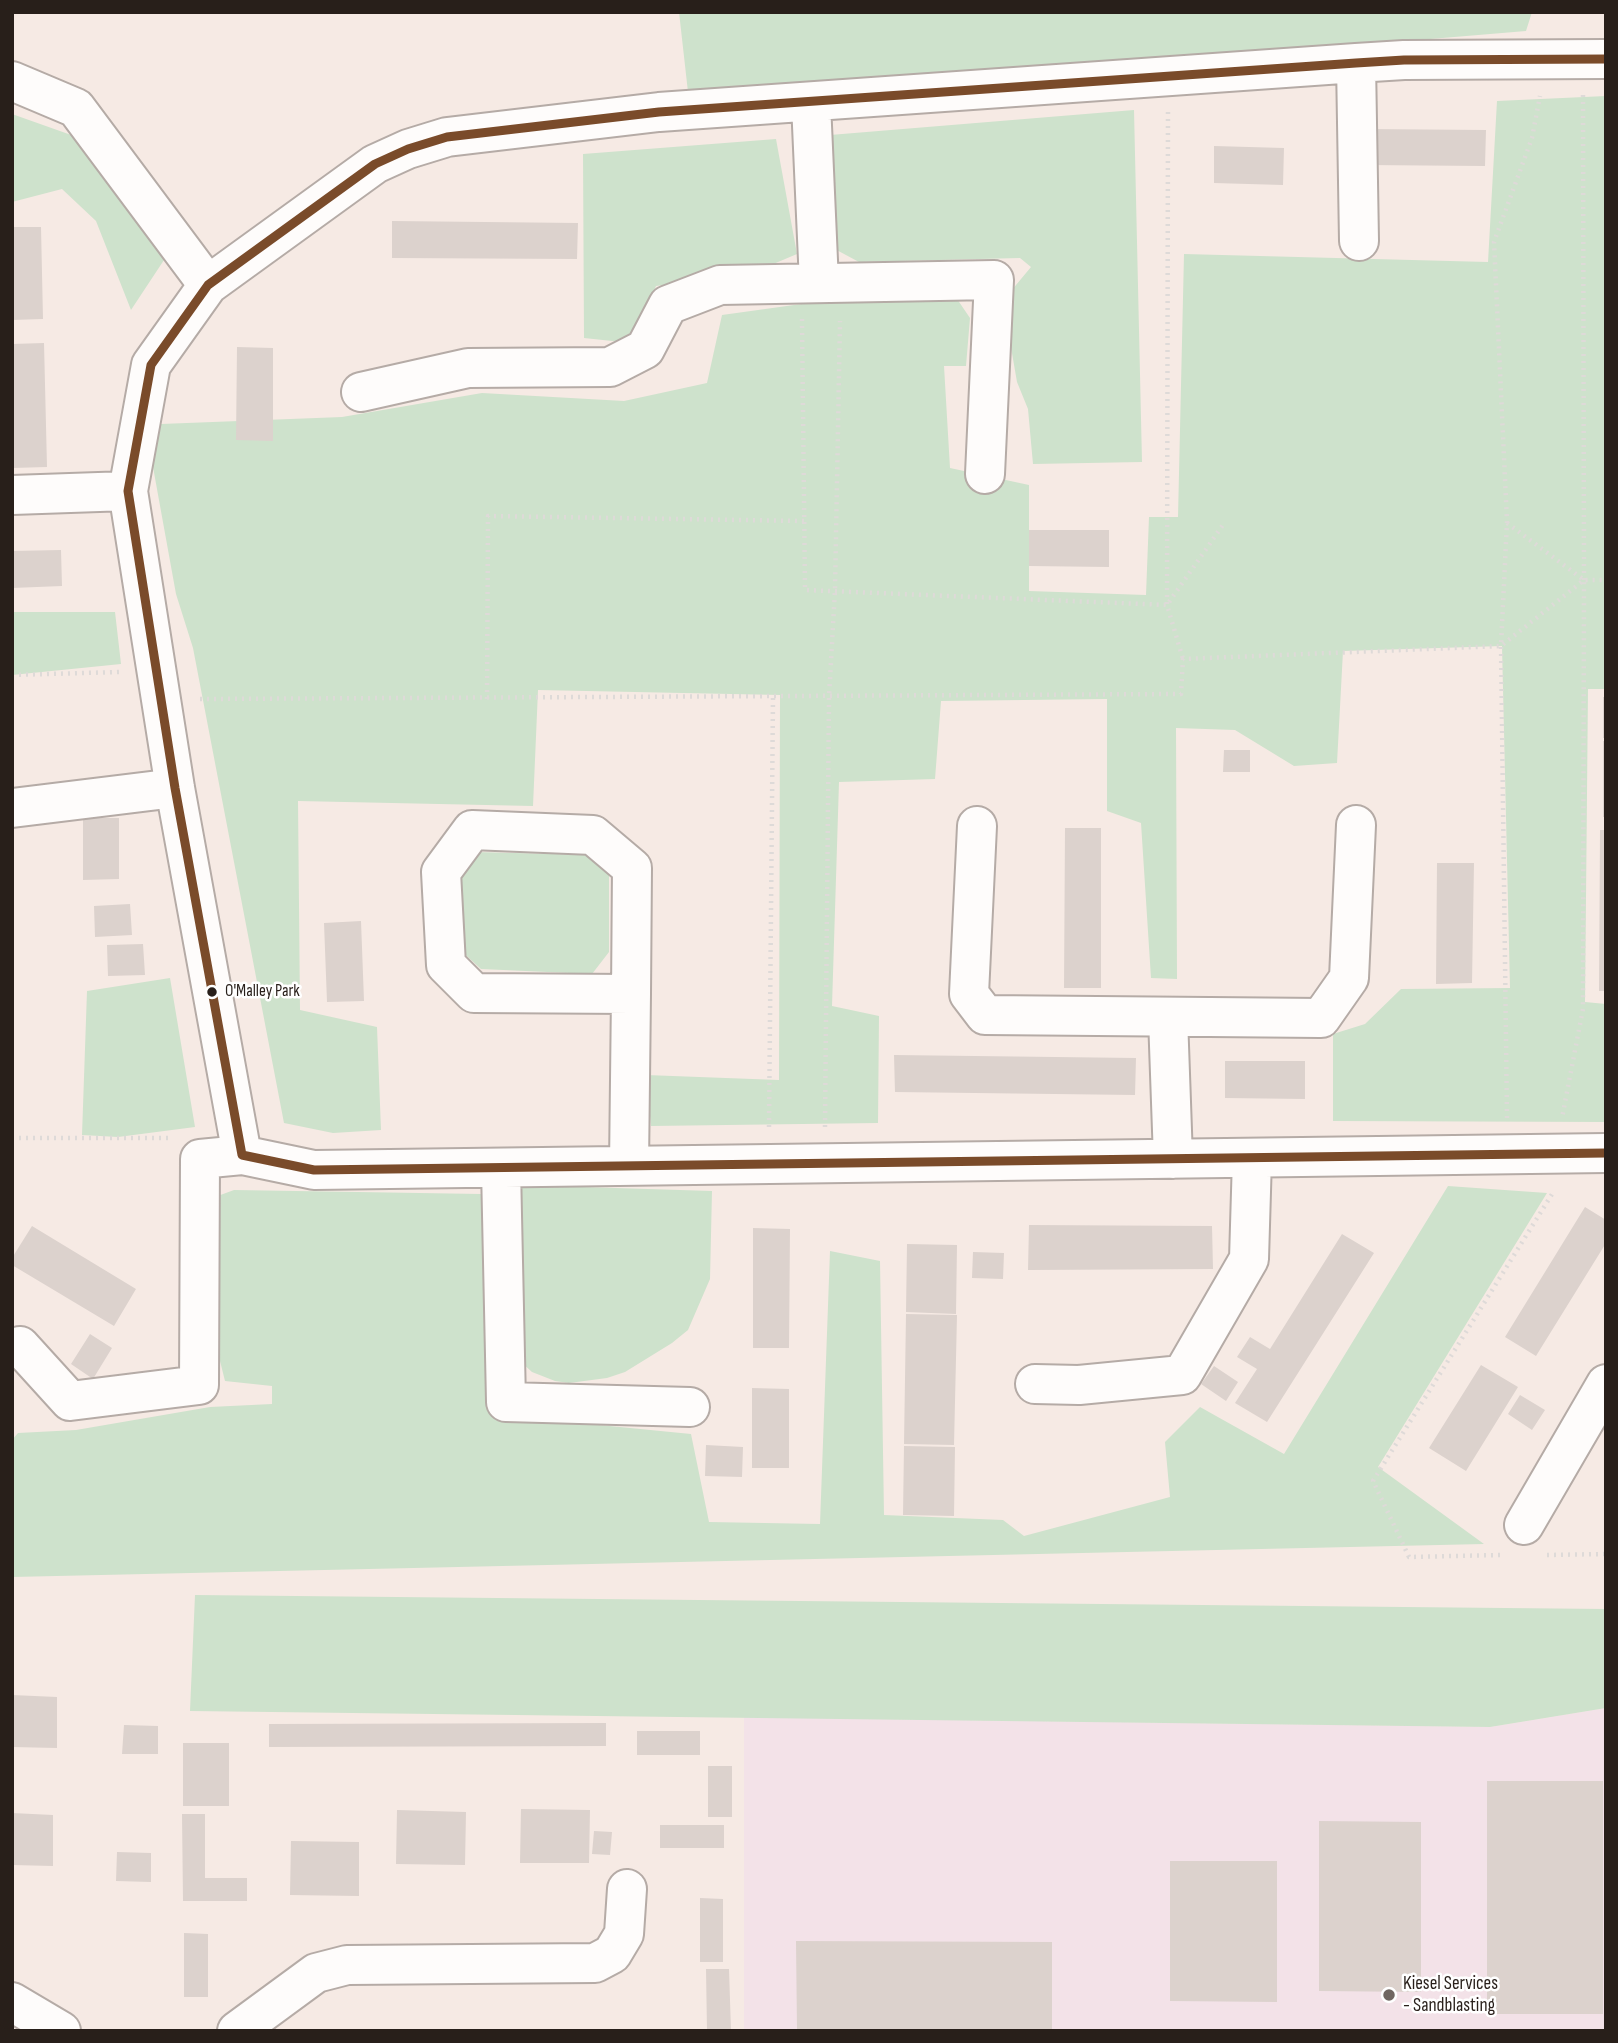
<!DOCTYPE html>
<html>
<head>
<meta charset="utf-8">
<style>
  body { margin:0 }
  #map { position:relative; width:1618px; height:2043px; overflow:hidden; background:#f6eae4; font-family:"Sofia Sans Condensed",sans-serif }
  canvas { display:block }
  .frame { position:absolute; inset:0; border:14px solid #281f1a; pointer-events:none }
</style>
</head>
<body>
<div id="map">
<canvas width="1618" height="2043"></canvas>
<div class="frame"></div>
</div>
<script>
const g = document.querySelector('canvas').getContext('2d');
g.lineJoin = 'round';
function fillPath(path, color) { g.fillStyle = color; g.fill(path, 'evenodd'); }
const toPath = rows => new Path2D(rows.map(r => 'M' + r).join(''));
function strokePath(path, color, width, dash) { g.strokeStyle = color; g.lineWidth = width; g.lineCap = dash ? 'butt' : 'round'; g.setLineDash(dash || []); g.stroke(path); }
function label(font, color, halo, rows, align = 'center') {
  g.font = font + ' "Sofia Sans Condensed",sans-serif'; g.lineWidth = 5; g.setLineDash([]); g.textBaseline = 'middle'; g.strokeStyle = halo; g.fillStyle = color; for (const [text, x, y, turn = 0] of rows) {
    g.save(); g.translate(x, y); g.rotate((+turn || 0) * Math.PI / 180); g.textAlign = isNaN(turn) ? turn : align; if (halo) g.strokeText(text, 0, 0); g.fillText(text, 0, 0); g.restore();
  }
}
const industrial = toPath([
  [1606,1708,1606,2031,744,2031,744,1717,1490,1727]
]);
const green = toPath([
  [679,12,1532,12,1526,31,689,101],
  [1606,96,1606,689,1588,689,1585,1002,1606,1004,1606,1122,1333,1121,1333,1034,1365,1024,1401,989,1510,988,1502,646,1343,651,1337,763,1294,766,1235,730,1176,728,1177,979,1151,978,1141,823,1107,811,1107,699,941,701,935,779,839,782,832,1006,879,1016,878,1123,651,1126,646,1075,779,1080,780,695,538,690,533,806,298,801,300,1010,377,1027,381,1130,333,1133,284,1123,193,648,176,594,151,456,161,424,342,417,482,393,624,401,707,383,722,315,895,291,955,296,970,318,966,366,944,366,950,468,1029,485,1029,591,1146,595,1149,517,1178,517,1184,254,1488,262,1497,101],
  [1134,110,1142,462,1033,464,1028,409,1017,382,1009,336,1011,291,1031,267,1020,258,859,262,831,247,830,135],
  [12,114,74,136,164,260,131,310,96,221,62,189,12,202],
  [776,139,797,254,752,273,656,286,631,343,584,338,583,154],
  [12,612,115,612,121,664,12,675],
  [475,852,595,855,609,872,609,952,592,974,481,969,459,949,454,872],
  [170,978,195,1127,118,1137,82,1135,87,991],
  [519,1185,712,1191,710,1279,688,1330,672,1343,625,1372,607,1378,569,1383,555,1381,532,1372,521,1362],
  [1448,1186,1547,1193,1378,1467,1484,1544,12,1577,12,1440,18,1433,76,1430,210,1407,272,1404,272,1386,225,1381,220,1361,217,1222,215,1197,234,1190,481,1194,493,1220,498,1415,691,1434,709,1522,820,1524,830,1251,880,1261,884,1515,1003,1520,1024,1536,1170,1497,1165,1442,1200,1407,1284,1454],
  [195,1595,1606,1609,1606,1708,1490,1727,190,1711]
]);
const building = toPath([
  [1365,129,1486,130,1485,166,1365,165],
  [1214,146,1284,148,1283,185,1214,183],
  [392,221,578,223,577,259,392,258],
  [12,227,41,227,43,319,12,320],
  [44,343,47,467,12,468,12,344],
  [237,347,273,348,273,441,236,440],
  [1029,530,1109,530,1109,567,1029,566],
  [61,550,62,586,12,588,12,551],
  [1603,697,1606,697,1606,738,1603,738],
  [1603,741,1606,741,1606,817,1603,817],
  [1224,750,1250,750,1250,772,1223,772],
  [83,818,119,818,119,879,83,880],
  [1065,828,1101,828,1101,988,1064,988],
  [1600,830,1606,830,1606,991,1599,991],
  [1437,863,1474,863,1472,983,1436,984],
  [130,904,132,935,95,937,94,906],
  [361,921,364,1001,327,1002,324,923],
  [143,944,145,975,108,976,107,945],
  [894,1055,1136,1058,1135,1095,895,1092],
  [1225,1061,1305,1061,1305,1099,1225,1098],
  [1585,1207,1606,1220,1606,1243,1536,1356,1505,1337],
  [1029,1225,1212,1226,1213,1269,1028,1270],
  [32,1226,136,1289,114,1326,12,1265,12,1258],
  [753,1228,790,1229,789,1348,753,1348],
  [1342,1234,1374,1253,1267,1422,1235,1403,1257,1369,1237,1357,1250,1337,1270,1349],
  [907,1244,957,1245,956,1314,906,1312],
  [973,1252,1004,1253,1003,1279,972,1278],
  [906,1314,957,1315,954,1445,904,1444],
  [90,1334,112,1348,93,1379,71,1364],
  [1481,1365,1518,1387,1466,1471,1429,1448],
  [1214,1366,1238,1382,1226,1401,1201,1384],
  [752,1388,789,1389,789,1468,752,1468],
  [1520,1395,1545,1410,1532,1430,1508,1414],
  [706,1445,743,1447,742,1477,705,1476],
  [904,1446,955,1447,954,1516,903,1515],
  [12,1695,57,1697,57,1748,12,1747],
  [606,1723,606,1746,269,1747,269,1724],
  [124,1725,158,1726,158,1754,122,1754],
  [637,1731,700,1731,700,1755,637,1755],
  [183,1743,229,1743,229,1806,183,1806],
  [708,1766,732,1766,732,1817,708,1817],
  [1487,1781,1603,1781,1603,2014,1487,2014],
  [521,1809,590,1810,589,1863,520,1863],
  [397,1810,466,1812,465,1865,396,1864],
  [12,1813,53,1815,53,1866,12,1865],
  [182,1814,205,1814,205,1878,247,1878,247,1901,183,1901],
  [1319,1821,1421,1822,1421,1992,1319,1991],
  [660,1825,724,1825,724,1848,660,1848],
  [594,1831,612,1832,610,1855,592,1854],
  [291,1841,359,1842,359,1896,290,1895],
  [117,1852,151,1853,151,1882,116,1881],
  [1170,1861,1277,1861,1277,2002,1170,2001],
  [700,1898,723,1899,723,1962,700,1962],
  [184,1933,208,1934,208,1997,184,1997],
  [796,1941,1052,1942,1052,2031,797,2030],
  [706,1969,729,1969,731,2031,707,2031]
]);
const path = toPath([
  [1583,95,1584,580],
  [1168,112,1167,605,1183,659],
  [802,319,805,590,1167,605,1225,522],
  [1507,523,1584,580,1583,1009,1562,1118],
  [12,675,120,672],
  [200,699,1181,694,1183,659,1501,646,1584,580,1606,580],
  [487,699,488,516,804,521],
  [1507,1118,1501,646,1507,522,1494,242,1532,138,1540,96],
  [769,1127,773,697],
  [825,1127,829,697,835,590,840,321],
  [12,1138,169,1138],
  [1500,1555,1409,1557,1373,1481,1554,1191],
  [1547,1555,1606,1554]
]);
const street = toPath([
  [1606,59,1404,60,1356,63,659,112,447,137,408,149,375,164,208,285,151,365,128,491,175,788,242,1155,314,1170,1606,1153],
  [1356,63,1359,241],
  [12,81,76,108,208,285],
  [811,103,819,283],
  [361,392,468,368,610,367,645,349,668,305,720,285,994,280,985,474],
  [12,495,128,491],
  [12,808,175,788],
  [977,826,969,994,985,1015,1321,1018,1349,978,1356,825],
  [1168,1017,1173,1159],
  [629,1166,631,994,632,868,593,835,472,830,441,872,446,965,474,993,631,994],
  [501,1168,506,1402,690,1407],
  [20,1346,70,1401,199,1385,200,1159,242,1155],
  [1035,1384,1079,1385,1182,1375,1249,1259,1252,1158],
  [1524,1525,1606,1384],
  [12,2002,61,2031],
  [237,2031,316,1973,347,1965,595,1963,612,1954,624,1934,627,1889]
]);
const bus1 = toPath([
  [1606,59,1404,60,1356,63,659,112,447,137,408,149,375,164,208,285,151,365,128,491,175,788,242,1155,314,1170,1606,1153]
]);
const markers = [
  [212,992,6,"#281f1a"],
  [1389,1995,7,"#706661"]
];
const busNames = [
  ["O'Malley Park",225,992]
];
const poiNames = [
  ["Kiesel Services",1403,1984],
  ["- Sandblasting",1403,2006]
];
fillPath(industrial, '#f3e2e8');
fillPath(green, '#cee2cc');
fillPath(building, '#dcd2cd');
strokePath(street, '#b5aba6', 42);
strokePath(path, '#dedad8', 4.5, [2, 5]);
strokePath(street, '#fefcfb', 38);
strokePath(bus1, '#7a4b2a', 9);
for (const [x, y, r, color] of markers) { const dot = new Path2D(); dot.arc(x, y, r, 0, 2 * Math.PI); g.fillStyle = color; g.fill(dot); strokePath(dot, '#fff', 2.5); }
label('17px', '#281f1a', '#fff', busNames, 'left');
label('19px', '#281f1a', '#fff', poiNames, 'left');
</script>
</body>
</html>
